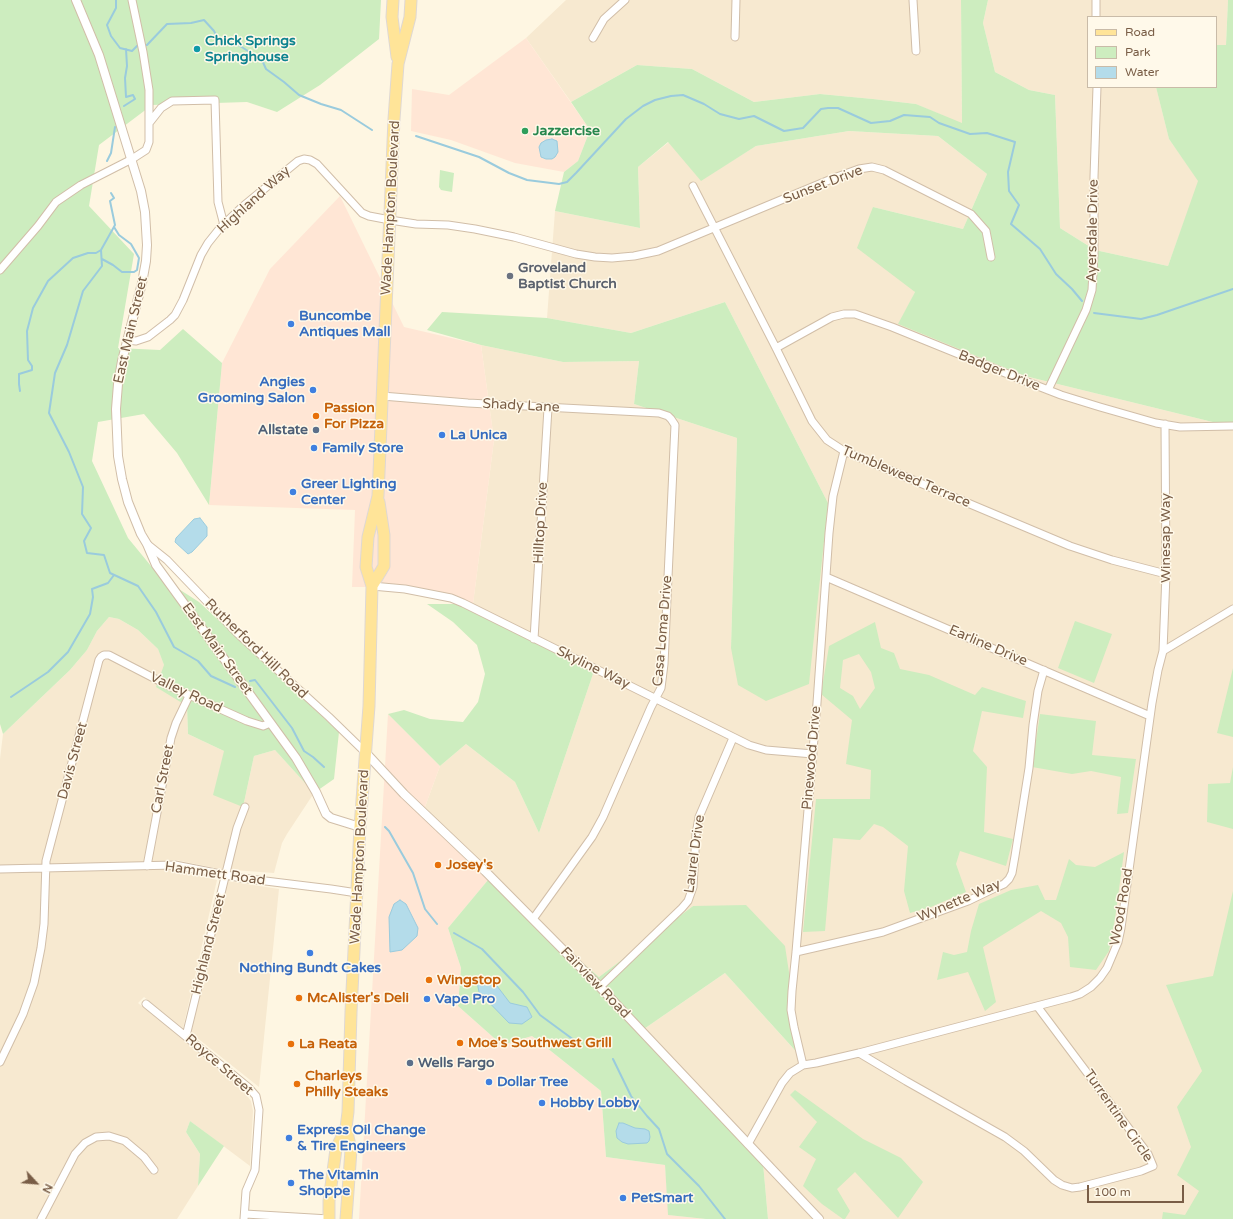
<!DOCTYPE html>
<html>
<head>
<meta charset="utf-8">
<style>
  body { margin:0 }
  #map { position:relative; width:1233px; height:1219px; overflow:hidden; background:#fef6e2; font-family:"Varela Round",sans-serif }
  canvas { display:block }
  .legend { position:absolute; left:1087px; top:16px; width:130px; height:72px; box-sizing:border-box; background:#fff9ea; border:1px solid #c9bba8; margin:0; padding:5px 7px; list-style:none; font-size:12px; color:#795d46 }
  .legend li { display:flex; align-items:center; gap:8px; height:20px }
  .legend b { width:20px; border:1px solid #c9bba8 }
  .north { position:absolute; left:16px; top:1163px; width:40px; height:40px; -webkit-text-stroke:3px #fff9ea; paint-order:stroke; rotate:116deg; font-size:11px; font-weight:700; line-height:16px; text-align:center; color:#795d46 }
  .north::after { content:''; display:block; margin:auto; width:14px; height:18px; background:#795d46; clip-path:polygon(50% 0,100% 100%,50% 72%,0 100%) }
  .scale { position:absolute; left:1087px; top:1185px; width:97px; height:18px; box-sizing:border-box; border:2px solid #795d46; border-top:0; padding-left:5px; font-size:12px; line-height:14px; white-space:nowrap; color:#795d46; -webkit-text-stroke:3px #fff9ea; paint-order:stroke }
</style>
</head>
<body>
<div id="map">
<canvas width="1233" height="1219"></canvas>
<ul class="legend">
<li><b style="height:5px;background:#ffe498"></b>Road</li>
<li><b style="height:11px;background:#cdedbf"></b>Park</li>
<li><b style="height:11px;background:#b4dcea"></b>Water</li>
</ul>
<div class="north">N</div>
<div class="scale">100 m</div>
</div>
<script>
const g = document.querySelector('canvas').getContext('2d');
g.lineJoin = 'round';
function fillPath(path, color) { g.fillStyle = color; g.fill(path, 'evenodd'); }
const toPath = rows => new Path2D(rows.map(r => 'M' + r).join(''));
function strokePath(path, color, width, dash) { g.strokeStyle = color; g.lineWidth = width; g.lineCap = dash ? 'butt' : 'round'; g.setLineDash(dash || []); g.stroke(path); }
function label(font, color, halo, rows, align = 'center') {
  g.font = font + ' "Varela Round",sans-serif'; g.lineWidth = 3; g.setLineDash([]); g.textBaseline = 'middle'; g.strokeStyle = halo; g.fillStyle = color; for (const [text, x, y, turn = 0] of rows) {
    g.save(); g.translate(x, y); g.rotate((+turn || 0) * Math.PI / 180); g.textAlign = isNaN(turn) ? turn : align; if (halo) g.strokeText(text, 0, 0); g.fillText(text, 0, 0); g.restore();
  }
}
const residential = toPath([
  [566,0,961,0,962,124,916,104,873,99,820,94,754,102,692,69,637,65,571,102,526,38],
  [988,0,1228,0,1226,45,1216,45,1216,17,1088,17,1088,87,1156,87,1169,139,1199,181,1168,266,1095,250,1060,228,1055,95,1029,90,995,72,983,23],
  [849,131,938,136,987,174,963,229,873,207,915,292,899,324,1025,376,1233,427,1233,1219,768,1219,763,1163,641,1031,725,973,801,1057,693,906,599,977,488,880,422,815,440,766,466,744,515,782,539,833,595,668,473,604,494,440,481,345,563,362,639,361,634,404,737,438,731,648,828,503,725,302,631,333,547,318,555,211,640,228,638,167,669,142,701,180,756,146],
  [109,617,119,619,138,630,158,649,164,665,187,706,188,734,224,751,243,807,254,756,275,750,314,793,287,834,282,843,274,873,220,869,176,860,154,862,152,869,168,869,217,880,183,1028,144,997,138,1003,241,1088,251,1101,253,1111,250,1166,190,1121,186,1132,200,1154,198,1186,177,1219,0,1219,0,759,3,734,70,670,87,650,97,631],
  [227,881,279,889,259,1087,191,1033]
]);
const commercial = toPath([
  [526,38,590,130,578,161,564,172,515,163,451,140,411,131,412,89,449,95],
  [340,196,404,327,481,345,494,440,473,604,390,587,352,587,355,510,209,505,222,363,270,269],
  [388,714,440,766,422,815,488,880,448,928,461,968,458,1006,502,1045,532,1036,601,1091,606,1157,665,1165,669,1215,706,1219,359,1219]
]);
const green = toPath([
  [0,0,381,0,379,39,320,85,277,112,247,102,152,105,99,145,89,206,134,254,118,348,160,350,183,329,222,363,209,505,177,453,144,414,98,422,92,461,128,538,160,577,199,602,339,732,334,779,314,793,275,750,254,756,243,807,213,795,224,751,188,734,187,706,156,687,164,665,158,649,138,630,119,619,109,617,97,631,87,650,70,670,3,734,0,724],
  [961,0,988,0,983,23,995,72,1029,90,1055,95,1060,228,1095,250,1168,266,1198,181,1169,139,1156,87,1216,87,1216,45,1226,45,1228,0,1233,0,1233,427,1025,376,898,324,915,292,857,248,873,207,963,229,987,174,938,136,849,131,756,146,701,181,668,142,638,167,640,228,555,211,564,172,578,161,590,130,571,102,637,65,692,69,754,102,820,94,873,99,916,104,962,123],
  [440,170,454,173,452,192,441,190,439,187],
  [725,302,828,503,809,684,766,701,738,685,731,648,737,438,634,404,639,361,563,362,481,345,427,330,442,312,547,318,631,333],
  [427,604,473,604,595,668,539,833,515,782,466,744,440,766,388,714,404,710,430,719,463,722,478,702,485,674,477,645,453,622],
  [1075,621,1112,634,1094,683,1058,668],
  [875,622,881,648,894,653,900,669,929,675,975,695,982,687,1026,701,1023,718,982,711,973,751,987,767,984,832,1013,839,1006,866,960,851,956,864,966,892,931,907,910,913,904,891,908,846,883,827,874,824,860,840,833,838,825,931,803,932,816,799,870,799,871,770,846,764,852,720,821,694,829,646],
  [859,654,871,672,875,688,860,709,853,696,840,688,843,660],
  [1233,668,1233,737,1217,733],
  [1040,714,1096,721,1092,755,1136,759,1128,813,1117,814,1121,777,1091,771,1072,774,1032,767],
  [1233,767,1233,829,1207,822,1208,784,1230,783],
  [1124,852,1115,919,1109,951,1096,970,1070,967,1068,937,1061,923,1041,911,983,947,996,1002,985,1011,968,972,937,980,943,952,954,955,967,952,971,931,979,904,1011,890,1038,885,1045,900,1056,900,1069,859,1076,865,1095,867],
  [488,880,599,977,693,906,746,905,785,946,802,1058,725,973,641,1031,763,1163,768,1219,706,1219,668,1215,665,1165,606,1157,601,1091,532,1036,502,1045,458,1006,461,968,448,928],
  [1233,891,1233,1219,1162,1219,1163,1212,1185,1215,1199,1191,1177,1175,1191,1147,1177,1107,1202,1071,1166,985,1213,976],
  [795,1090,863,1139,901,1158,923,1182,898,1218,855,1172,837,1189,850,1211,845,1219,843,1219,822,1204,803,1186,816,1159,799,1147,817,1122,790,1095],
  [190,1121,224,1146,198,1186,200,1154,186,1132]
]);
const water = toPath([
  [552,139,557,141,558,152,555,157,552,159,546,159,541,157,539,147,541,143,546,140,552,139],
  [200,518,207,527,207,536,192,552,188,554,175,542,176,538,194,519,200,518],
  [400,900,406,904,418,928,417,936,402,950,390,952,389,917,394,904,400,900],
  [485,978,494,982,510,1003,527,1007,532,1017,522,1024,509,1023,479,992,477,982,485,978],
  [619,1123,623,1123,635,1128,645,1129,649,1131,650,1137,649,1141,647,1143,628,1144,622,1142,617,1138,616,1131,619,1123]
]);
const stream = toPath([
  [116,0,116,8,107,25,111,36,120,48,132,51,137,46,147,45,167,24,191,23,204,20,214,31,219,41,237,44,262,60,266,69,284,82,299,95,321,104,341,110,372,130],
  [124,106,135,99,133,95,126,97,125,78,127,66,126,49],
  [416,136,479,157,509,173,527,180,559,184,567,182,576,173,626,119,643,106,655,100,671,96,683,95,704,104,720,114,739,119,754,116,784,131,803,128,821,109,828,108,838,108,871,123,890,121,904,115,930,117,939,123,970,134,987,133,1015,142,1008,172,1009,191,1019,205,1011,224,1040,249,1056,274,1072,289,1082,301],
  [107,161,111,153,115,127],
  [111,193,114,198,110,201,115,225,101,250,102,266,83,291,67,345,55,373,49,413,69,452,83,487,82,514,91,528,84,541,87,553,104,555,110,573,138,586,156,612,174,647,198,661,211,676,235,687],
  [102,259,113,265,122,272,134,272,137,270,139,258,131,244,119,235,114,227],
  [1094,313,1141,319,1157,315,1233,289],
  [20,391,19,384,19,374,32,370,32,366,28,360,27,331,33,308,48,281,73,258,88,253,96,253,101,250],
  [250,681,255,680,292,728,304,751,313,757,324,767],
  [11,697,48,672,68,652,90,614,93,597,92,589,108,583,114,575],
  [385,827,389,831,413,873,425,909,437,924],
  [454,933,482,949,523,992,540,1015,578,1043],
  [613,1059,631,1096,647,1116,659,1129,667,1154,699,1186,725,1219]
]);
const minor = toPath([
  [913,0,916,51],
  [1096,0,1096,17],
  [735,37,736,0],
  [593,38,604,19,625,0],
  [150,122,161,108,172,101,215,100,218,202,224,225],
  [693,186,776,348,812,421,827,440,844,451,1070,546,1112,560,1166,574],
  [0,270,38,226,56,202,81,185,132,159,146,150,149,142,149,90,143,52,132,0],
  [127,340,136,341,148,337,170,320,175,315,183,300,201,255,208,243,220,228,241,208,287,170,298,161,304,159,310,160,317,164,362,213,369,216,390,220,416,224,448,225,475,229,514,237,576,254,595,257,612,258,634,256,658,251,834,178,859,169,872,167,884,170,971,214,986,231,991,257],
  [776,348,832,317,844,314,855,314,892,327,1025,381,1061,395,1100,407,1156,423,1180,427,1233,426],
  [1048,390,1086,310,1092,290,1094,255,1094,177,1097,87],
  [382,396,468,403,659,413,668,416,671,419,675,425,664,664,661,688,651,707,603,817,592,837,533,919],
  [147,544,167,560,238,634,329,717,366,753],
  [826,577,1150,716],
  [372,586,405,589,451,598,463,603,749,745,766,750,813,754],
  [534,639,548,408],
  [1163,651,1233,609],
  [147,866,171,738,176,723,189,696],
  [0,869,175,865,241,878,331,889,357,893],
  [796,952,883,932,968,901,997,887,1004,884,1009,879,1012,873,1015,856,1029,768,1033,725,1038,691,1044,670],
  [600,987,682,908,688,901,693,887,696,834,699,817,733,738],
  [146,1004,249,1088,256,1096,259,1110,255,1170,246,1191,244,1219],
  [186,1036,237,828,245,807],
  [859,1053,906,1081,1005,1137,1024,1151,1054,1180,1062,1185,1072,1188,1080,1187,1141,1171,1153,1166,1148,1154,1037,1006],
  [0,1062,23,1014,34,983,41,948,44,924,46,861,99,660,101,657,104,655,109,655,169,686,247,721,263,726,270,723],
  [803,1065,794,1027,791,1010,792,991,796,952,817,703,829,533,833,496,844,451],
  [748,1144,782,1083,790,1073,803,1065,816,1063,859,1053,1071,997,1080,994,1091,987,1100,978,1107,968,1118,942,1121,928,1152,703,1158,670,1163,651,1166,574,1165,424],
  [245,1214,329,1219],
  [41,1219,75,1154,85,1143,96,1137,109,1136,125,1141,144,1157,154,1170]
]);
const tertiary = toPath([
  [76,0,99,55,141,191,145,212,147,245,146,261,142,283,122,361,118,384,116,409,118,456,122,479,128,502,141,534,147,544,156,565,296,758,316,792,326,814,331,818,360,827],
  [366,753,404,794,485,871,600,987,819,1219]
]);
const primary = toPath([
  [393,0,392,17,397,57],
  [372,586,384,566,384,535,379,502],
  [346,1128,351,1150,346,1219],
  [329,1219,329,1201,336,1149,346,1128,348,1112,351,1012,360,827,369,706,372,586,366,567,368,537,378,496,394,119,398,64,410,17,411,0]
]);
const markers = [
  [197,49,4,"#0f9aa8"],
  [525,131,4,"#2e9e5b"],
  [510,276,4,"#6b7280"],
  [291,324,4,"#3f7fe0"],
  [313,390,4,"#3f7fe0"],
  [316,416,4,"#e8710a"],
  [316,430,4,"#5c6f8a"],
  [442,435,4,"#3f7fe0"],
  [314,448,4,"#3f7fe0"],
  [293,492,4,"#3f7fe0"],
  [438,865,4,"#e8710a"],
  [310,953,4,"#3f7fe0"],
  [429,980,4,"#e8710a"],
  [299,998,4,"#e8710a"],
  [427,999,4,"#3f7fe0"],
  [460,1043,4,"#e8710a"],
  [291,1044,4,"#e8710a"],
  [410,1063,4,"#5c6f8a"],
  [489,1082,4,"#3f7fe0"],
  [297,1084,4,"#e8710a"],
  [542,1103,4,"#3f7fe0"],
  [289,1138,4,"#3f7fe0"],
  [291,1183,4,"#3f7fe0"],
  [623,1198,4,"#3f7fe0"]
];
const cultureNames = [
  ["Chick Springs",205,41],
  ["Springhouse",205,57]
];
const leisureNames = [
  ["Jazzercise",533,131]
];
const streetNames = [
  ["Sunset Drive",823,185,-21],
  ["Highland Way",254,200,-42],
  ["Wade Hampton Boulevard",391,208,-87],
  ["Ayersdale Drive",1093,231,-89],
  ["East Main Street",131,330,-77],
  ["Badger Drive",999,371,22],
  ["Shady Lane",521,406,3],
  ["Tumbleweed Terrace",906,477,23],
  ["Hilltop Drive",541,523,-87],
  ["Winesap Way",1166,538,-90],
  ["Casa Loma Drive",663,631,-85],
  ["Earline Drive",988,646,23],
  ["East Main Street",217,649,54],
  ["Rutherford Hill Road",256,649,44],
  ["Skyline Way",593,668,26],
  ["Valley Road",186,693,25],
  ["Pinewood Drive",812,758,-85],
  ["Davis Street",73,761,-75],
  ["Carl Street",163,779,-79],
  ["Laurel Drive",695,854,-82],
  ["Wade Hampton Boulevard",360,857,-87],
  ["Hammett Road",215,874,8],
  ["Wynette Way",959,901,-23],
  ["Wood Road",1122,907,-80],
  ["Highland Street",209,944,-76],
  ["Fairview Road",595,983,46],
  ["Royce Street",219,1065,41],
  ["Turrentine Circle",1118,1116,55]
];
const worshipNames = [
  ["Groveland",518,268],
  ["Baptist Church",518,284]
];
const shopNames = [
  ["Buncombe",299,316],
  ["Antiques Mall",299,332],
  ["Angies",305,382,"right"],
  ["Grooming Salon",305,398,"right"],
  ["La Unica",450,435],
  ["Family Store",322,448],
  ["Greer Lighting",301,484],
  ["Center",301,500],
  ["Nothing Bundt Cakes",310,968,"center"],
  ["Vape Pro",435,999],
  ["Dollar Tree",497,1082],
  ["Hobby Lobby",550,1103],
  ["Express Oil Change",297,1130],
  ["& Tire Engineers",297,1146],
  ["The Vitamin",299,1175],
  ["Shoppe",299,1191],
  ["PetSmart",631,1198]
];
const foodNames = [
  ["Passion",324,408],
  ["For Pizza",324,424],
  ["Josey's",446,865],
  ["Wingstop",437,980],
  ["McAlister's Deli",307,998],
  ["Moe's Southwest Grill",468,1043],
  ["La Reata",299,1044],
  ["Charleys",305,1076],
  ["Philly Steaks",305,1092]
];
const serviceNames = [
  ["Allstate",308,430],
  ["Wells Fargo",418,1063,"left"]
];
fillPath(residential, '#f7e9d0');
fillPath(commercial, '#ffe6d5');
fillPath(green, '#cdedbf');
fillPath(water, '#b4dcea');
strokePath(water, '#9acbdd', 1);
strokePath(stream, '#9acbdd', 2);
strokePath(minor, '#d1bea8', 9);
strokePath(tertiary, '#d1bea8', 10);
strokePath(primary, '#dfd8d3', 13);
strokePath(minor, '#fff', 7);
strokePath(tertiary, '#fff', 8);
strokePath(primary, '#ffe498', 11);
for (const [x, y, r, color] of markers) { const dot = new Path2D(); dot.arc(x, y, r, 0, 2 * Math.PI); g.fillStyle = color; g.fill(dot); strokePath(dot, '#fff9ea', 1.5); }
label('bold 14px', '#0d838f', '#fff9ea', cultureNames, 'left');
label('bold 14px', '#27864d', '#fff9ea', leisureNames, 'left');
label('14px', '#795d46', '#fff9ea', streetNames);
label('bold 14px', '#5b616d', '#fff9ea', worshipNames, 'left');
label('bold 14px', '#366cbe', '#fff9ea', shopNames, 'left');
label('bold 14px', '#c56008', '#fff9ea', foodNames, 'left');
label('bold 14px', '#4e5e75', '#fff9ea', serviceNames, 'right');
</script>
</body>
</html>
